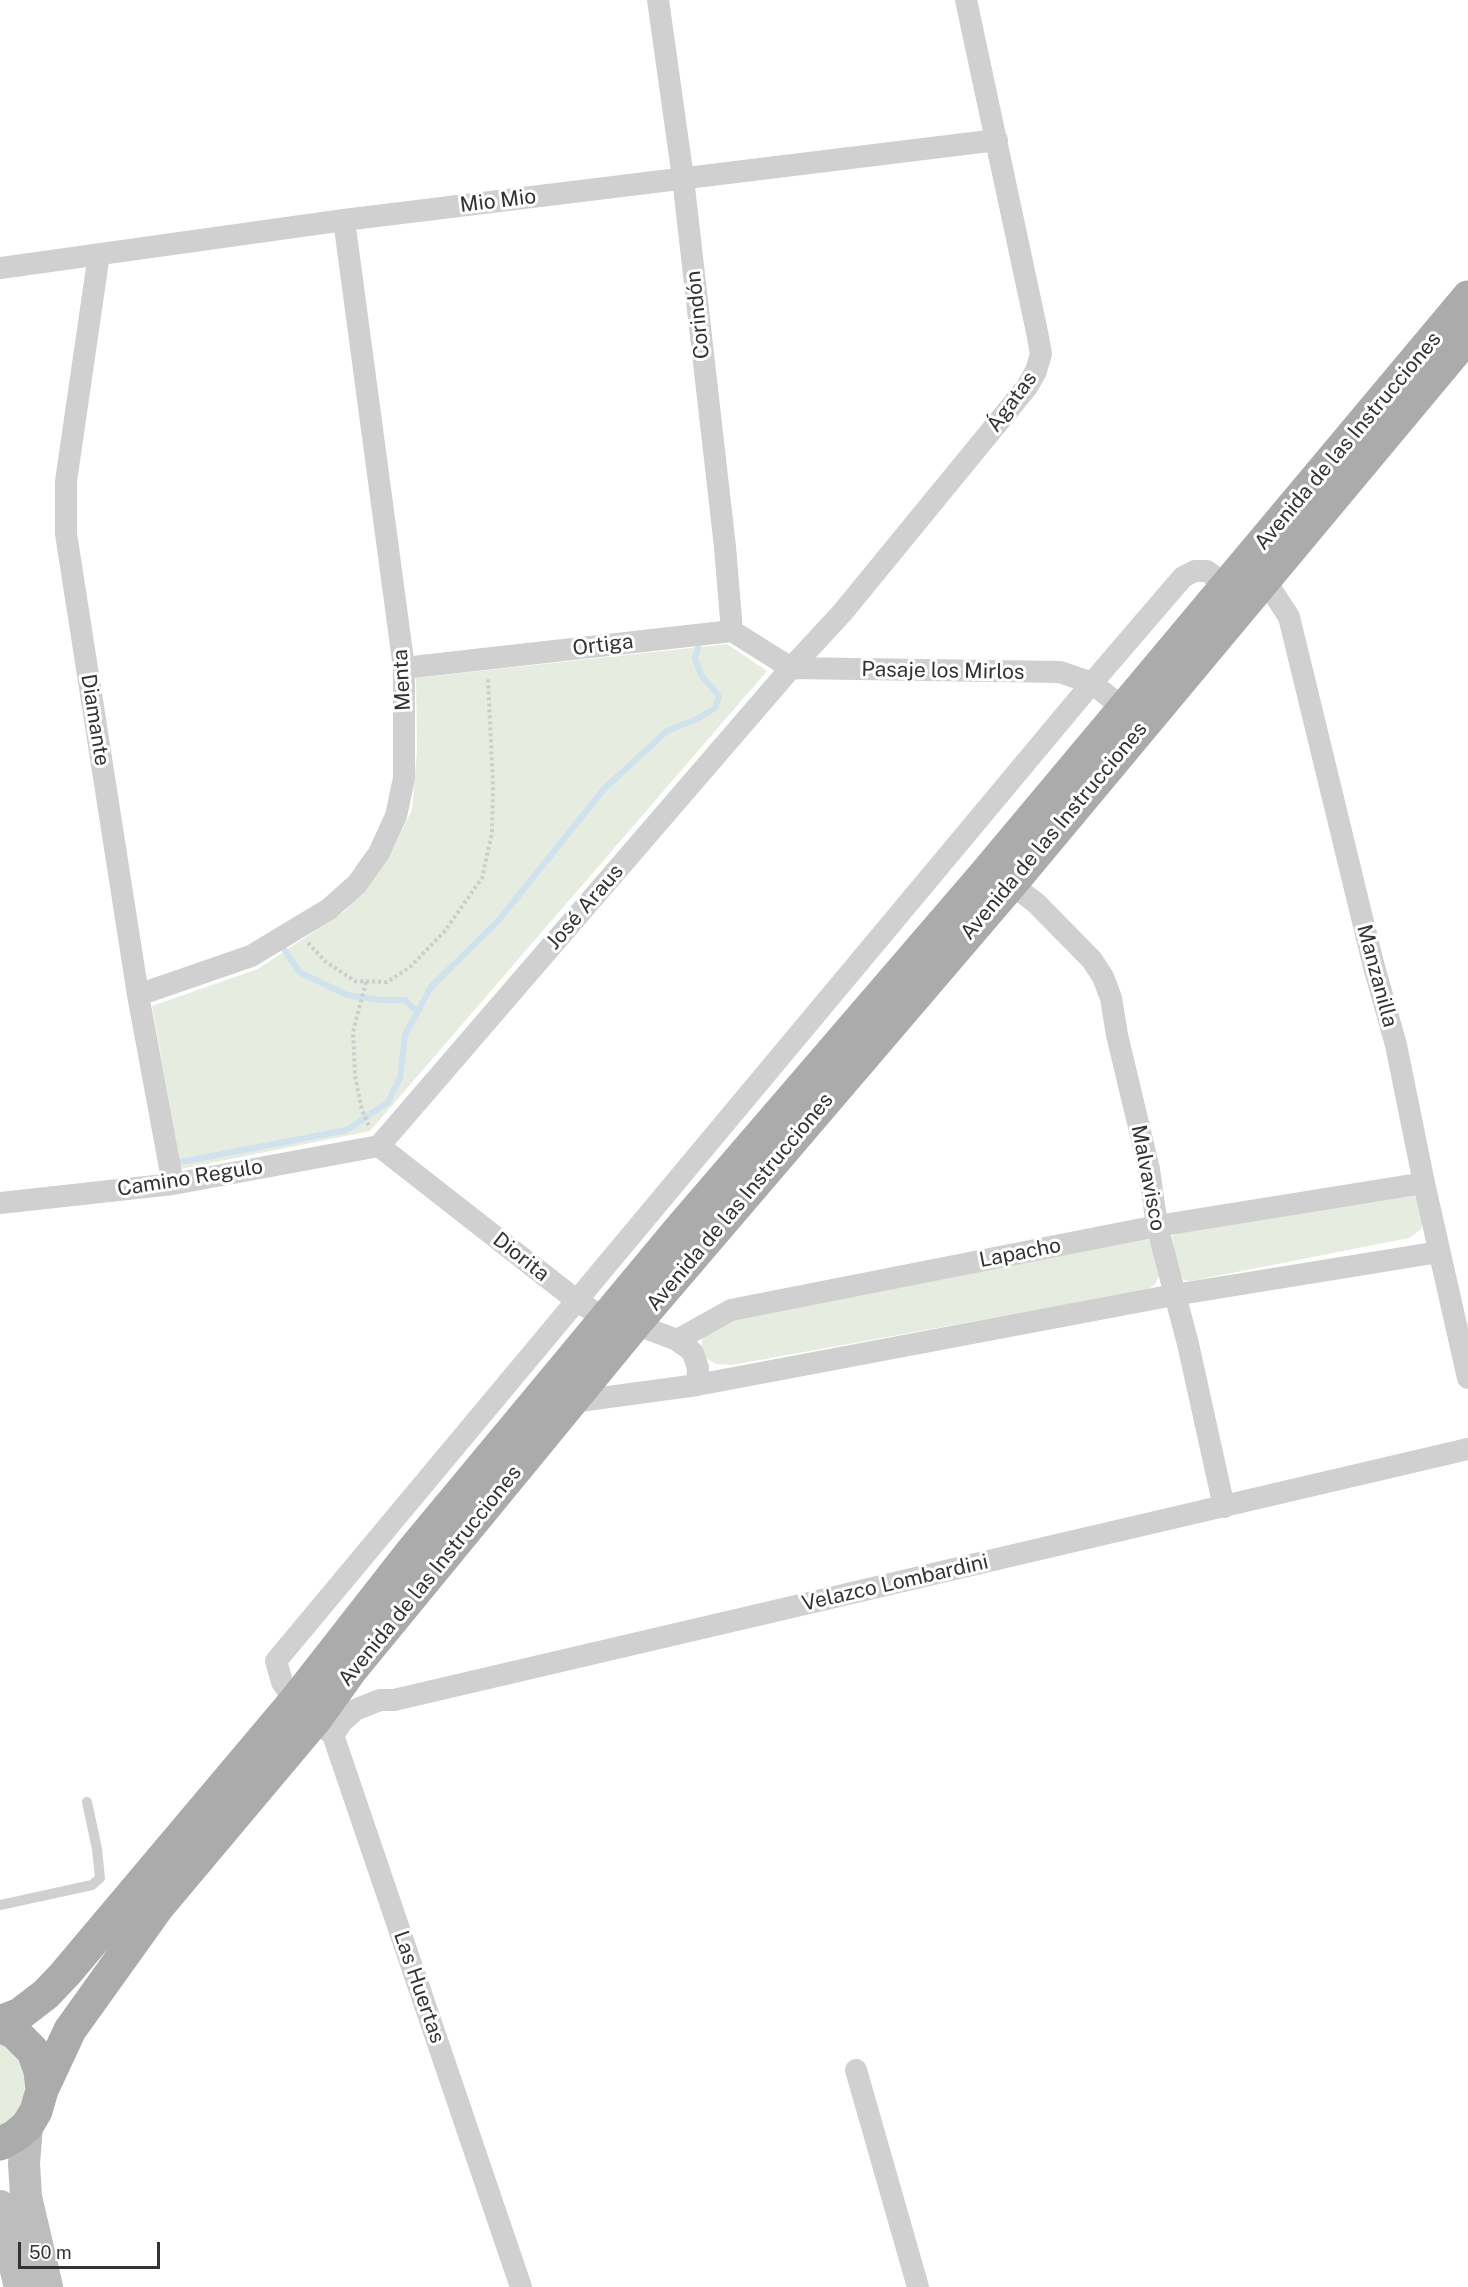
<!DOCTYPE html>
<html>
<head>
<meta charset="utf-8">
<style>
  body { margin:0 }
  #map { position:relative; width:1468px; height:2287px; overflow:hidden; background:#fff; font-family:"Public Sans",sans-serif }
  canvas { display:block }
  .scale { position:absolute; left:18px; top:2242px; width:142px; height:27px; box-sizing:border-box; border:3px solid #333; border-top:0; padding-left:8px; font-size:18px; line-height:21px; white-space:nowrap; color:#333; -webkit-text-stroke:4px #fff; paint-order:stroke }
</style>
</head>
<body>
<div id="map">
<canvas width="1468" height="2287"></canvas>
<div class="scale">50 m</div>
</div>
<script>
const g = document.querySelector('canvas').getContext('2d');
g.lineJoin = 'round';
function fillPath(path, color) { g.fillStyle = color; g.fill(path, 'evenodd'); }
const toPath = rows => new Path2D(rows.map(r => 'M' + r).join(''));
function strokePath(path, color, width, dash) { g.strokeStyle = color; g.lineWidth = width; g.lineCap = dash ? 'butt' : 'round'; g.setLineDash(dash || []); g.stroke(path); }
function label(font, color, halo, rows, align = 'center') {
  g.font = font + ' "Public Sans",sans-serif'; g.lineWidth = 6; g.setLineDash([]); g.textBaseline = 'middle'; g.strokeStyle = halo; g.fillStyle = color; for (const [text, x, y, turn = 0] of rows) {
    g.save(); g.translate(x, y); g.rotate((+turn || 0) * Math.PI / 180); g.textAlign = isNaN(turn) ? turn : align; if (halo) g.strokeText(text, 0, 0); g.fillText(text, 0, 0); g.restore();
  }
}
const green = toPath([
  [727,644,767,671,370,1131,181,1169,152,1006,258,969,345,911,387,861,412,810,417,750,416,678],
  [1418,1195,1424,1222,1420,1230,1409,1238,1191,1281,1184,1280,1177,1272,1172,1236,1175,1232],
  [1143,1238,1149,1240,1160,1274,1156,1283,1148,1290,732,1365,716,1364,709,1360,703,1355,701,1346,703,1336,728,1318],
  [0,2040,18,2056,26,2080,23,2098,17,2114,0,2127]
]);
const stream = toPath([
  [280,943,299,972,347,995,382,1000,405,1000,417,1012],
  [175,1163,347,1130,388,1102,400,1078,405,1035,431,987,498,921,604,789,667,731,697,719,715,708,719,696,701,675,695,658,700,640]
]);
const path = toPath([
  [308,943,326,962,355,981,387,982,410,967,444,932,482,878,492,833,493,786,488,678],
  [366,982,353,1032,355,1076,362,1110,369,1126]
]);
const lane = toPath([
  [0,1905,92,1885,100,1878,97,1849,87,1802]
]);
const street = toPath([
  [658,0,683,178,725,547,732,631],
  [99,254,66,481,66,534,138,995,173,1184],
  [0,268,344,220,997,140],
  [1265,580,1289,617,1373,963,1396,1045,1424,1183,1468,1378],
  [404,668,732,631,791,668],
  [791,668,1060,672,1092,683,1124,709],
  [1011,884,1036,903,1092,960,1103,977,1111,998,1117,1035,1149,1169,1157,1226,1188,1344,1224,1507],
  [138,995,251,956,329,909,357,884,379,853,396,816,404,778,404,668,344,220],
  [379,1146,791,668,842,613,1027,387,1036,371,1041,354,1037,332,966,0],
  [379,1146,576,1300,605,1319,635,1324,677,1340,688,1348,693,1353,698,1368,697,1385],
  [0,1203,173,1184,379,1146],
  [677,1340,731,1310,1157,1226,1424,1183],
  [572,1402,697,1385,1174,1295,1439,1252],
  [333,1735,342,1722,355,1710,380,1700,394,1700,1468,1449],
  [856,2070,918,2287],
  [521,2287,333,1735,295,1701,282,1682,276,1661,1092,683,1183,577,1195,571,1207,571,1227,586]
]);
const secondary = toPath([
  [27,2126,24,2163,26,2197,47,2287],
  [0,2206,20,2287]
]);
const primary = toPath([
  [0,2022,20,2014,46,1994,65,1974,295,1701,413,1550,678,1231,985,874,1468,297],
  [0,2026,15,2033,33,2051,40,2071,42,2090,36,2111,27,2126,15,2136,0,2144],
  [42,2090,70,2030,158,1907,315,1720,351,1670,635,1324,1011,884,1468,336]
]);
const streetNames = [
  ["Mio Mio",498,201,-7],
  ["Corindón",698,315,-96],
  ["Ágatas",1012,402,-54],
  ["Avenida de las Instrucciones",1348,441,-50],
  ["Ortiga",603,645,-7],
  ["Pasaje los Mirlos",943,671,1],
  ["Menta",402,680,-93],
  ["Diamante",95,720,81],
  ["Avenida de las Instrucciones",1054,831,-50],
  ["José Araus",585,907,-49],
  ["Manzanilla",1377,976,75],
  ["Camino Regulo",190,1178,-9],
  ["Malvavisco",1148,1178,79],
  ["Avenida de las Instrucciones",740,1202,-50],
  ["Lapacho",1020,1253,-11],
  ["Diorita",521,1257,38],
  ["Avenida de las Instrucciones",430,1576,-51],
  ["Velazco Lombardini",895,1583,-13],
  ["Las Huertas",419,1987,71]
];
fillPath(green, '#e6ecdf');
strokePath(stream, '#cfe2ee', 6);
strokePath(path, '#cdcdcd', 4, [3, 3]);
strokePath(lane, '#d0d0d0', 10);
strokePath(street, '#d0d0d0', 22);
strokePath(secondary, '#bdbdbd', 32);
strokePath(primary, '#ababab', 33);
label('21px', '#333', '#fff', streetNames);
</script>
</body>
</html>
